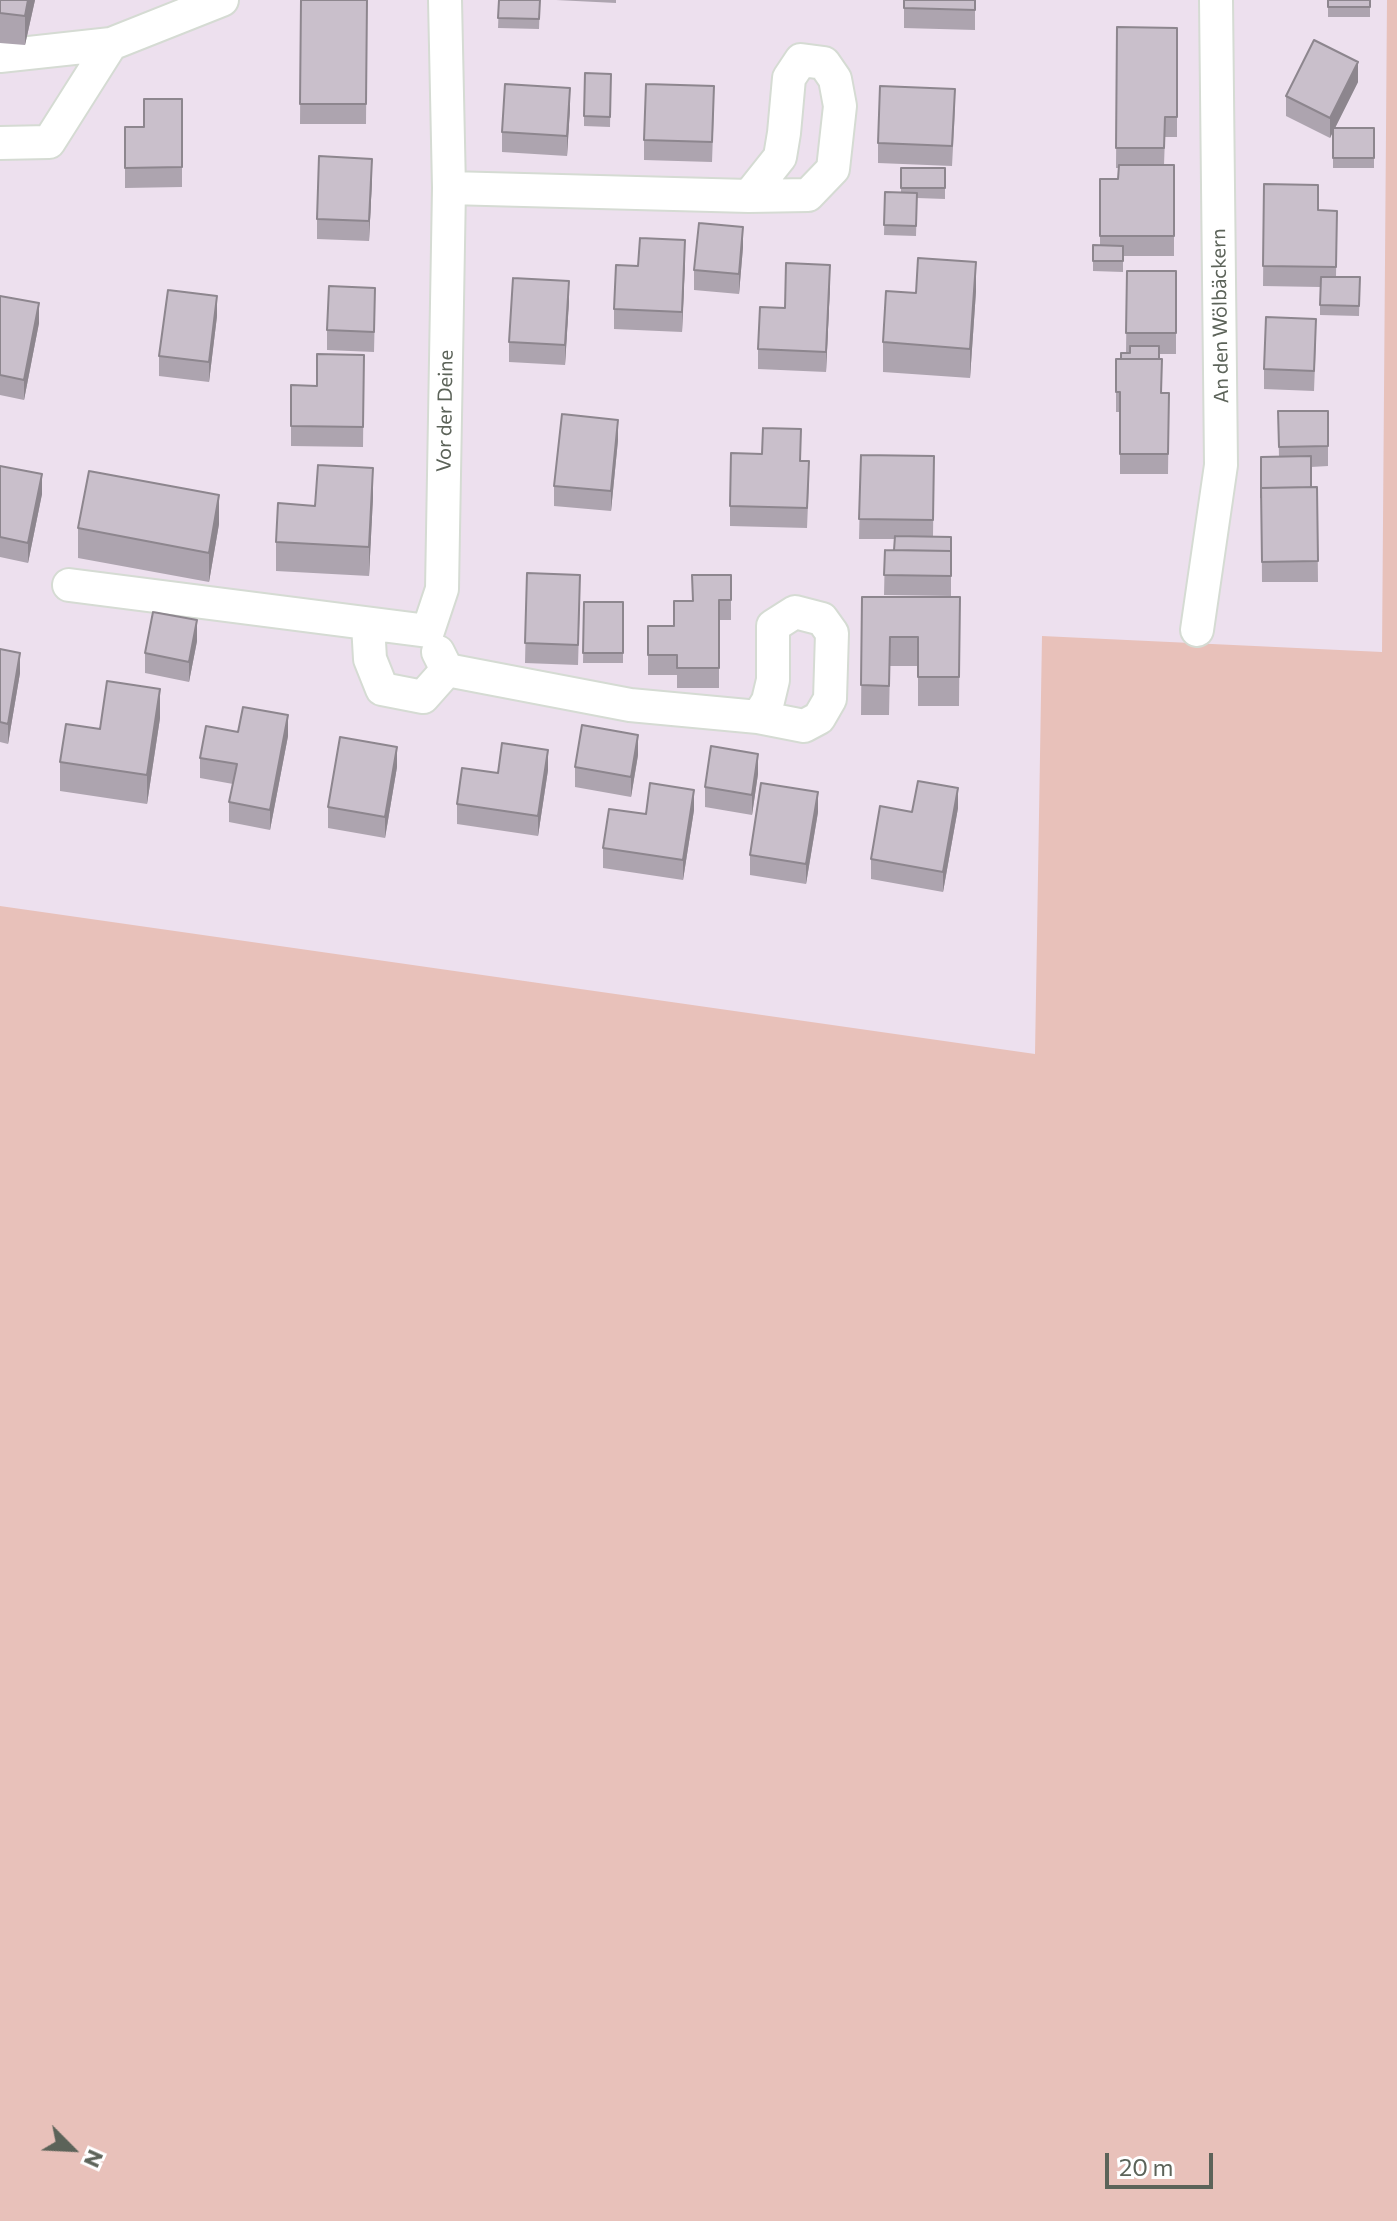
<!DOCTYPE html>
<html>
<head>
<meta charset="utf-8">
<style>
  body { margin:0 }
  #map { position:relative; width:1397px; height:2221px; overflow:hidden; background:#ede0ee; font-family:Commissioner,sans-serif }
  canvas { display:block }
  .north { position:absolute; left:32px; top:2109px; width:80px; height:80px; -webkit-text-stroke:6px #fff; paint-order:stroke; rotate:114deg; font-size:22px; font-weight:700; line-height:32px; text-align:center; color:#5c6359 }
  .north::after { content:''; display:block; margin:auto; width:28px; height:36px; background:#5c6359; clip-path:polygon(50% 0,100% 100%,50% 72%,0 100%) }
  .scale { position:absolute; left:1105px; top:2153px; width:108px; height:36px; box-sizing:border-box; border:4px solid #5c6359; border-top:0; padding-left:10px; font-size:24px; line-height:28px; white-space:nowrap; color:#5c6359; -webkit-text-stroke:6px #fff; paint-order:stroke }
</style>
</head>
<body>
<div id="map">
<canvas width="1397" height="2221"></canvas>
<div class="north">N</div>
<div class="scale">20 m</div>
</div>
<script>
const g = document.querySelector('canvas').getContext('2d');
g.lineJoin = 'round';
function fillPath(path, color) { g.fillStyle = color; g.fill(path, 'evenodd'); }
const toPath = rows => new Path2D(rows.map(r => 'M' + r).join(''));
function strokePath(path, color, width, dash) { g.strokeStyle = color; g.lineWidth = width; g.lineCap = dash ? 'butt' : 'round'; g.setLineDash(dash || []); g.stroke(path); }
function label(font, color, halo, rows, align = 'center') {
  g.font = font + ' Commissioner,sans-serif'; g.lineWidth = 8; g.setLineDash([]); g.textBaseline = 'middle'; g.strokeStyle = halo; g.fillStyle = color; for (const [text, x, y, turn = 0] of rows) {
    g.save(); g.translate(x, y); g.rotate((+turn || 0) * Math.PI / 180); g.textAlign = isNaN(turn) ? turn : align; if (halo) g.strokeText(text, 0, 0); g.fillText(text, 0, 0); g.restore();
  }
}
const green = toPath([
  [1387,0,1397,0,1397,2221,0,2221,0,906,1035,1054,1042,636,1382,652]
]);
const street = toPath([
  [0,56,111,44,222,0],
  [0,143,49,142,111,44],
  [449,188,749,196,808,195,833,169,840,106,835,79,824,63,801,60,789,78,784,133,780,157,749,196],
  [69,585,428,631,442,589,449,188,445,0],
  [368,624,370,659,382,689,423,697,447,670,438,652],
  [1197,630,1221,465,1216,0],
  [447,670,630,705,758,717,804,726,819,718,830,699,832,633,822,619,795,612,773,626,773,680,768,701,758,717]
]);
const wall = toPath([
  [0,0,35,0,25,45,0,43],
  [301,0,367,0,366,124,300,124],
  [499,0,540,0,539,29,498,28],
  [556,0,616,0,616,3],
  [904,0,975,0,975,30,904,28],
  [1328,0,1370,0,1370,17,1328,17],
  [1117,27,1177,28,1177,137,1165,137,1164,165,1174,165,1174,256,1123,256,1123,272,1093,271,1093,245,1100,246,1100,179,1118,179,1119,168,1116,168],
  [611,74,610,127,584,126,584,116],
  [1358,82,1335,128,1374,128,1374,168,1333,168,1333,131,1330,138,1286,116,1286,96],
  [182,99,182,187,125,188,125,127,144,127],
  [714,106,712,162,644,160,644,140],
  [570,108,567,156,502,152,502,132],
  [955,109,952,166,878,163,878,143],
  [901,168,945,168,945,199,917,198,916,236,884,235,885,192,901,192],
  [372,179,369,241,317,239,317,219],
  [1264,184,1318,210,1337,211,1336,277,1360,277,1359,316,1320,315,1320,287,1263,286],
  [743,247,739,294,694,290,694,270],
  [685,260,682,332,614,329,614,309],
  [1127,271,1176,271,1176,354,1159,354,1162,393,1169,393,1168,474,1120,474,1120,412,1116,412,1116,359,1121,359,1126,353],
  [830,285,826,372,758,369,758,349,785,308],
  [976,291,970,378,883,372,883,342,916,293],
  [0,296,39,323,24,400,0,395],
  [569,301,565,365,509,362,509,342],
  [375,308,374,352,327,350,327,330],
  [217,316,209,382,159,376,159,356],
  [1316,339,1314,391,1264,389,1264,369],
  [364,355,363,447,291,446,291,385,317,386],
  [1278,411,1328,411,1328,466,1311,467,1311,487,1317,487,1318,582,1262,582,1261,457,1279,457],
  [618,440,611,511,554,506,554,486],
  [861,455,934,456,933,536,951,537,951,596,884,595,885,550,894,550,895,539,859,539],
  [800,461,809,481,807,528,730,526,730,506],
  [0,466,42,494,28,563,0,557],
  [373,497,369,576,276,571,276,542,315,506],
  [219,524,209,582,78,558,78,528],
  [527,573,580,595,578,665,525,663],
  [731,575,731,620,719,620,719,688,677,688,677,675,648,675,648,626,674,626],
  [862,597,960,597,959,706,918,706,918,666,890,666,889,715,861,715],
  [584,602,623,602,623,663,583,663],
  [197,641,189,682,145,673,145,653],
  [0,649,20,673,8,744,0,742],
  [160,718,147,804,60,791,60,762,100,729],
  [238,732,288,736,270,830,229,822,229,802,233,784,200,778,200,758],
  [638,755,631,797,575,787,575,767],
  [397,767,385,838,328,828,328,807],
  [548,770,538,836,457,824,457,804,498,773],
  [758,774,752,815,705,807,705,787],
  [958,808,943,892,871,879,871,859,912,812],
  [694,810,683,880,603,868,603,848,646,814],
  [818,812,806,884,750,875,750,855]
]);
const shadedWall = toPath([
  [28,0,35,0,25,45,25,16],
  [1358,62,1358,82,1330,138,1330,118],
  [570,88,570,108,567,156,567,136],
  [372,159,372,179,369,241,369,221],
  [743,227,743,247,739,294,739,274],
  [685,240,685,260,682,332,682,312],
  [976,262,976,291,970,378,970,349],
  [830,265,830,285,826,372,826,352],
  [569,281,569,301,565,365,565,345],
  [217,296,217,316,209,382,209,362],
  [39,303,39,323,24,400,24,380],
  [618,420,618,440,611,511,611,491],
  [373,468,373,497,369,576,369,547],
  [42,474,42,494,28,563,28,543],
  [219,495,219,524,209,582,209,553],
  [197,620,197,641,189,682,189,662],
  [20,653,20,673,8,744,8,724],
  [160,689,160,718,147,804,147,775],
  [288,715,288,736,270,830,270,810],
  [638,735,638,755,631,797,631,777],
  [397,747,397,767,385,838,385,817],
  [548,750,548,770,538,836,538,816],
  [758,754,758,774,752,815,752,795],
  [958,788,958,808,943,892,943,872],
  [694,790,694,810,683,880,683,860],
  [818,792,818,812,806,884,806,864]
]);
const building = toPath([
  [0,0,28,0,25,16,0,13,0,0],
  [301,0,367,0,366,104,300,104,301,0],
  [499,0,540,0,539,19,498,18,499,0],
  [904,0,975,0,975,10,904,8,904,0],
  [1328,0,1370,0,1370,7,1328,7,1328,0],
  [1117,27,1177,28,1177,117,1165,117,1164,148,1116,148,1117,27],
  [1314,40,1358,62,1330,118,1286,96,1314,40],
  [585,73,611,74,610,117,584,116,585,73],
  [505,84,570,88,567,136,502,132,505,84],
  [646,84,714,86,712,142,644,140,646,84],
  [880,86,955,89,952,146,878,143,880,86],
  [144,99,182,99,182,167,125,168,125,127,144,127,144,99],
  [1333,128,1374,128,1374,158,1333,158,1333,128],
  [319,156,372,159,369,221,317,219,319,156],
  [1119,165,1174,165,1174,236,1100,236,1100,179,1118,179,1119,165],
  [901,168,945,168,945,188,901,188,901,168],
  [1264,184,1318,185,1318,210,1337,211,1336,267,1263,266,1264,184],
  [885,192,917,193,916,226,884,225,885,192],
  [699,223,743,227,739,274,694,270,699,223],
  [640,238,685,240,682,312,614,309,616,265,638,266,640,238],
  [1093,245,1123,246,1123,261,1093,261,1093,245],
  [918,258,976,262,970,349,883,342,886,291,916,293,918,258],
  [786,263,830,265,826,352,758,349,760,307,785,308,786,263],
  [1127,271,1176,271,1176,333,1126,333,1127,271],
  [1321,277,1360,277,1359,306,1320,305,1321,277],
  [513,278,569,281,565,345,509,342,513,278],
  [329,286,375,288,374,332,327,330,329,286],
  [168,290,217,296,209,362,159,356,168,290],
  [0,296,39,303,24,380,0,375,0,296],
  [1266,317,1316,319,1314,371,1264,369,1266,317],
  [1130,346,1159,346,1159,359,1121,359,1121,353,1130,353,1130,346],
  [317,354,364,355,363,427,291,426,291,385,317,386,317,354],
  [1116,359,1162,359,1161,393,1169,393,1168,454,1120,454,1120,392,1116,392,1116,359],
  [1278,411,1328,411,1328,446,1279,447,1278,411],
  [562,414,618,420,611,491,554,486,562,414],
  [763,428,801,429,800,461,809,461,807,508,730,506,731,453,762,454,763,428],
  [861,455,934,456,933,520,859,519,861,455],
  [1311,456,1311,487,1261,488,1261,498,1261,457,1311,456],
  [318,465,373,468,369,547,276,542,278,503,315,506,318,465],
  [0,466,42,474,28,543,0,537,0,466],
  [89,471,219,495,209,553,78,528,89,471],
  [1317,487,1318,561,1262,562,1261,488,1317,487],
  [895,536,951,537,951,560,951,551,894,550,895,536],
  [885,550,951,551,951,576,884,575,885,550],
  [527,573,580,575,578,645,525,643,527,573],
  [692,575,731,575,731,600,719,600,719,668,677,668,677,655,648,655,648,626,674,626,674,601,693,601,692,575],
  [862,597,960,597,959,677,918,677,918,637,890,637,889,686,861,685,862,597],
  [584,602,623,602,623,653,583,653,584,602],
  [153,612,197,620,189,662,145,653,153,612],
  [0,649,20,653,8,724,0,722,0,649],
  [107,681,160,689,147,775,60,762,66,724,100,729,107,681],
  [243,707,288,715,270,810,229,802,237,764,200,758,206,726,238,732,243,707],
  [582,725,638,735,631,777,575,767,582,725],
  [340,737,397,747,385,817,328,807,340,737],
  [502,743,548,750,538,816,457,804,462,768,498,773,502,743],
  [711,746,758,754,752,795,705,787,711,746],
  [918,781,958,788,943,872,871,859,880,806,912,812,918,781],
  [650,783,694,790,683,860,603,848,609,809,646,814,650,783],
  [761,783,818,792,806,864,750,855,761,783]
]);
const streetNames = [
  ["An den Wölbäckern",1220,316,-91],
  ["Vor der Deine",445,411,-89]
];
fillPath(green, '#e8c1ba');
strokePath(street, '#d5dbd3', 36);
strokePath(street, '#fff', 32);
fillPath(wall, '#ada4af');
fillPath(shadedWall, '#8d868e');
fillPath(building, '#c9bfcb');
strokePath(building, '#8d868e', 2);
label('20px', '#5c6359', '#fff', streetNames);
</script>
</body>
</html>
